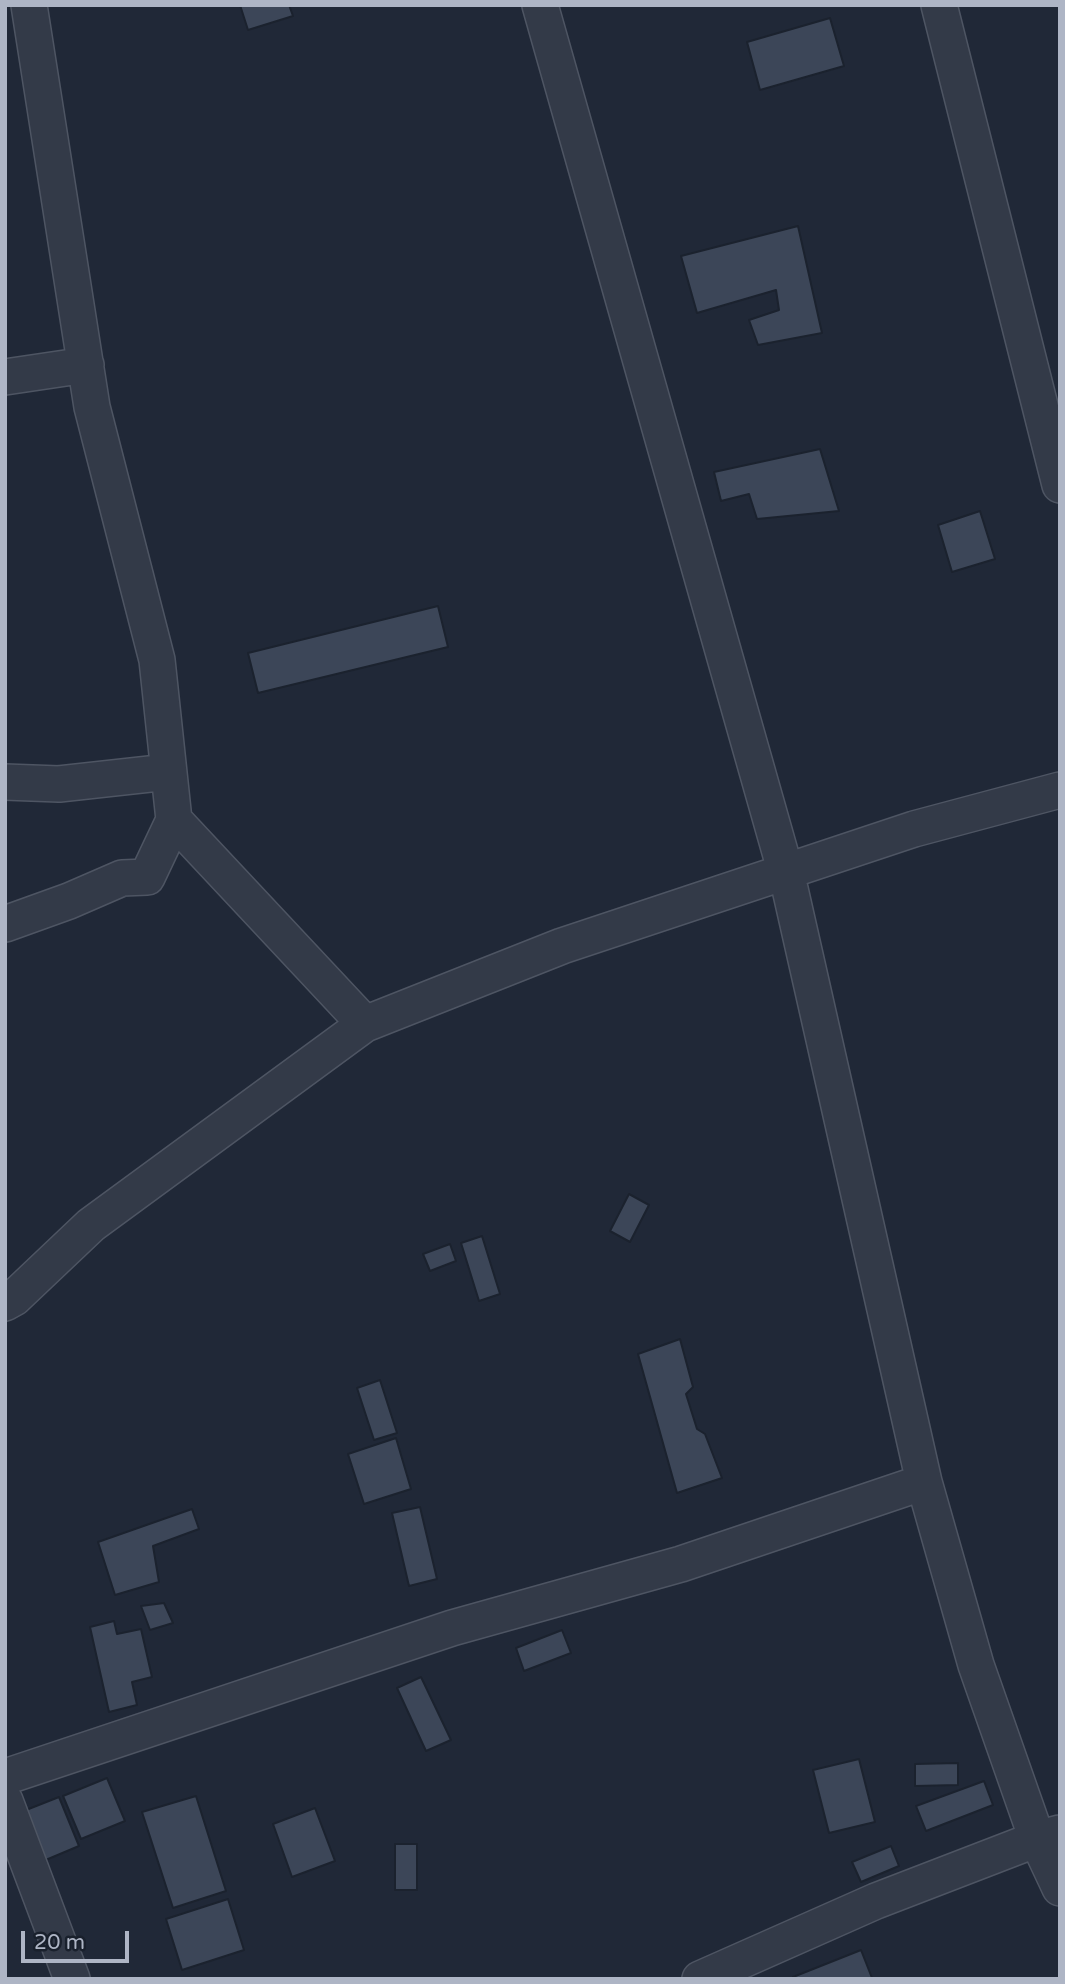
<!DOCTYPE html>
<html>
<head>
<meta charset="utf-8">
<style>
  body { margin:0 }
  #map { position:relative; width:1065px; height:1984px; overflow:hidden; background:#202837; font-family:"Varela Round",sans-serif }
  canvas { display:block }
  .frame { position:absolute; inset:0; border:7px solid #aeb5c5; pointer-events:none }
  .scale { position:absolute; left:21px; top:1931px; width:108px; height:32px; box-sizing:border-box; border:4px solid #aeb5c5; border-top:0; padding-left:9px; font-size:21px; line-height:24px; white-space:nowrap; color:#aeb5c5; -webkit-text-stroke:5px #19202c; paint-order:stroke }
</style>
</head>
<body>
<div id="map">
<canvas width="1065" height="1984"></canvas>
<div class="frame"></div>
<div class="scale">20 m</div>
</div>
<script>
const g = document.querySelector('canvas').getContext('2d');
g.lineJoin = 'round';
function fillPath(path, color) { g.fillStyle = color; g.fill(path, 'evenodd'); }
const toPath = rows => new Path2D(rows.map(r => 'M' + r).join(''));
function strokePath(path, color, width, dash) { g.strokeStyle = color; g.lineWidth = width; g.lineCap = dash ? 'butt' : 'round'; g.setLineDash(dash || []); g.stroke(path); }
const building = toPath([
  [240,5,289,5,293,16,248,30,240,5],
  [830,18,844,66,760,90,747,42,830,18],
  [798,226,822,333,758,345,749,320,779,310,776,290,697,313,681,256,798,226],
  [820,449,839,511,757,519,749,494,721,501,714,472,820,449],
  [980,511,995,559,952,572,938,525,980,511],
  [438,606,448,647,258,693,248,653,438,606],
  [629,1194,649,1205,630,1242,610,1231,629,1194],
  [482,1236,500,1294,479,1301,461,1243,482,1236],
  [450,1244,456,1261,430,1271,423,1254,450,1244],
  [680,1339,693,1387,686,1394,697,1429,705,1434,722,1478,677,1493,638,1354,680,1339],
  [380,1380,397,1433,374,1440,357,1388,380,1380],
  [396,1438,411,1489,364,1504,348,1454,396,1438],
  [420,1507,437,1579,409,1586,392,1513,420,1507],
  [192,1509,199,1529,153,1546,159,1582,115,1595,98,1542,192,1509],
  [164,1603,173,1623,150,1630,141,1606,164,1603],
  [114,1621,117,1634,141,1629,152,1677,132,1682,137,1705,109,1712,90,1627,114,1621],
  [562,1630,571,1653,524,1671,516,1648,562,1630],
  [421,1677,451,1740,426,1751,397,1688,421,1677],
  [859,1759,875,1822,829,1833,813,1770,859,1759],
  [958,1763,958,1785,915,1786,915,1764,958,1763],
  [107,1778,125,1821,81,1839,63,1796,107,1778],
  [984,1781,993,1805,926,1831,916,1806,984,1781],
  [196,1796,226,1891,173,1908,142,1812,196,1796],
  [59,1797,79,1846,41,1862,21,1812,59,1797],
  [315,1808,335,1861,292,1877,273,1824,315,1808],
  [395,1844,417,1844,417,1890,395,1890,395,1844],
  [891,1846,899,1866,861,1882,852,1862,891,1846],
  [228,1899,244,1950,182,1970,166,1919,228,1899],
  [861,1950,872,1978,793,1979,793,1977,861,1950]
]);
const minor = toPath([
  [29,5,92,407,157,660,174,820,365,1024],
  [540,5,788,880,924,1482,976,1665,1037,1839,1060,1833],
  [939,5,1060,485],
  [5,377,86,365],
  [5,782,59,784,168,772],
  [5,924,69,901,122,878,147,877,174,820],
  [5,1303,14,1298,91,1225,365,1024,562,946,914,829,1060,790],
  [5,1777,452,1628,681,1564,924,1482],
  [5,1801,72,1979],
  [700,1979,876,1901,1037,1839,1060,1888]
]);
fillPath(building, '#3c4658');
strokePath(building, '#1b222e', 2);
strokePath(minor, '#4e5563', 38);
strokePath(minor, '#333a48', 35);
</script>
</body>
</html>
